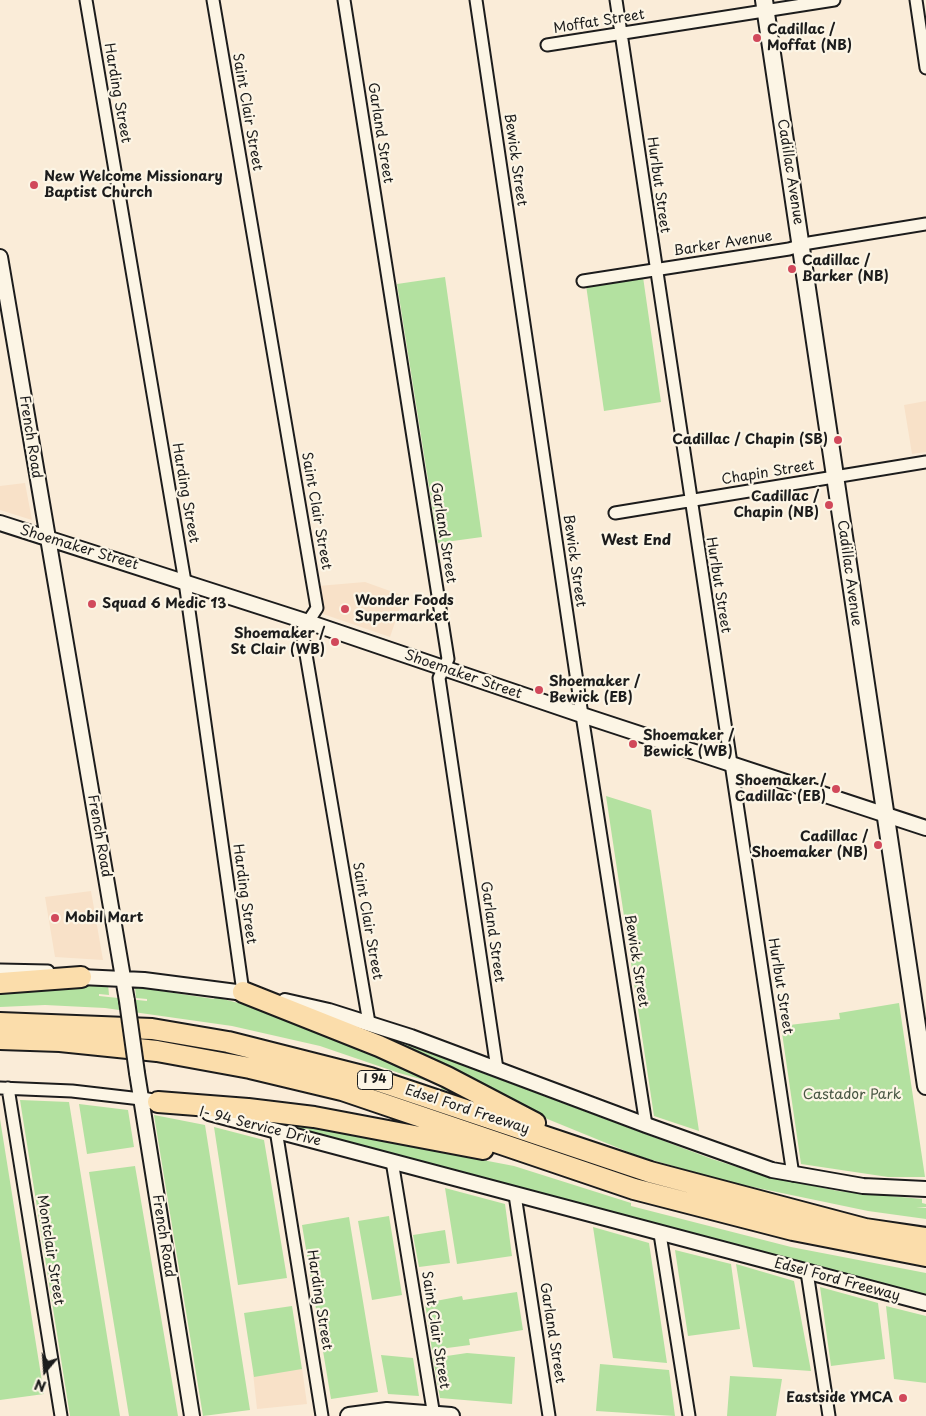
<!DOCTYPE html>
<html>
<head>
<meta charset="utf-8">
<style>
  body { margin:0 }
  #map { position:relative; width:926px; height:1416px; overflow:hidden; background:#faecd8; font-family:"Playpen Sans",sans-serif }
  canvas { display:block }
  .north { position:absolute; left:20px; top:1346px; width:50px; height:50px; -webkit-text-stroke:4px #fcf5e5; paint-order:stroke; rotate:198deg; font-size:14px; font-weight:700; line-height:20px; text-align:center; color:#1c1c1c }
  .north::after { content:''; display:block; margin:auto; width:18px; height:22px; background:#1c1c1c; clip-path:polygon(50% 0,100% 100%,50% 72%,0 100%) }
</style>
</head>
<body>
<div id="map">
<canvas width="926" height="1416"></canvas>
<div class="north">N</div>
</div>
<script>
const g = document.querySelector('canvas').getContext('2d');
g.lineJoin = 'round';
function fillPath(path, color) { g.fillStyle = color; g.fill(path, 'evenodd'); }
const toPath = rows => new Path2D(rows.map(r => 'M' + r).join(''));
function strokePath(path, color, width, dash) { g.strokeStyle = color; g.lineWidth = width; g.lineCap = dash ? 'butt' : 'round'; g.setLineDash(dash || []); g.stroke(path); }
function label(font, color, halo, rows, align = 'center') {
  g.font = font + ' "Playpen Sans",sans-serif'; g.lineWidth = 4.5; g.setLineDash([]); g.textBaseline = 'middle'; g.strokeStyle = halo; g.fillStyle = color; for (const [text, x, y, turn = 0] of rows) {
    g.save(); g.translate(x, y); g.rotate((+turn || 0) * Math.PI / 180); g.textAlign = isNaN(turn) ? turn : align; if (halo) g.strokeText(text, 0, 0); g.fillText(text, 0, 0); g.restore();
  }
}
const built = toPath([
  [926,401,926,452,912,454,904,405],
  [25,483,32,520,0,510,0,486],
  [365,582,404,596,390,637,323,614,318,586],
  [91,891,103,960,55,957,45,897],
  [302,1368,307,1404,257,1409,253,1373]
]);
const green = toPath([
  [445,277,482,537,438,543,397,284],
  [643,277,661,402,604,411,586,285],
  [606,796,651,810,699,1131,654,1116],
  [108,984,109,995,99,994,99,996,147,1001,147,999,136,998,135,987,214,999,215,997,254,1007,323,1031,474,1096,472,1099,441,1089,442,1085,399,1073,320,1046,232,1026,105,1008,45,1005,0,1007,0,989],
  [899,1003,925,1177,888,1177,801,1164,781,1026,840,1019,839,1013],
  [340,1023,411,1046,712,1159,762,1175,838,1191,922,1199,922,1203,926,1204,926,1207,916,1207,926,1208,926,1219,868,1211,729,1182,638,1156,518,1107],
  [20,1100,69,1102,120,1416,70,1416],
  [79,1104,128,1110,134,1147,87,1154],
  [154,1115,205,1125,250,1410,203,1416],
  [253,1116,514,1166,631,1203,631,1206,791,1247,926,1273,926,1298,249,1117],
  [0,1119,44,1394,0,1400],
  [214,1127,264,1140,287,1278,238,1285],
  [135,1166,178,1416,129,1416,89,1172],
  [445,1188,505,1204,512,1256,457,1264],
  [389,1216,402,1295,372,1300,358,1221],
  [349,1217,378,1392,331,1399,302,1225],
  [593,1227,649,1243,667,1363,613,1358],
  [445,1230,450,1263,419,1267,413,1235],
  [675,1250,731,1264,740,1329,688,1336],
  [736,1264,794,1281,811,1371,753,1367],
  [820,1287,878,1303,885,1359,831,1366],
  [517,1292,523,1330,469,1339,470,1345,432,1350,425,1303,462,1296,463,1300],
  [292,1306,302,1369,254,1377,244,1313],
  [886,1306,926,1316,926,1383,894,1379],
  [467,1353,515,1357,512,1404,440,1398,433,1358],
  [381,1355,413,1358,419,1396,388,1394],
  [600,1364,669,1370,675,1416,596,1411],
  [730,1376,782,1379,776,1416,727,1416]
]);
const minor = toPath([
  [86,0,185,582,243,992],
  [213,0,317,608,302,631,369,1023],
  [344,0,448,659,439,678,497,1069],
  [476,0,582,715,646,1125],
  [616,0,793,1175],
  [916,0,926,68],
  [547,45,834,0],
  [583,281,789,249,809,243,926,224],
  [615,513,926,462],
  [0,970,48,971],
  [0,1088,72,1091,141,1099],
  [8,1088,61,1416],
  [276,1130,322,1416],
  [392,1161,434,1416],
  [515,1195,549,1416],
  [660,1234,689,1416],
  [807,1272,829,1416]
]);
const tertiary = toPath([
  [0,257,127,1001],
  [0,523,308,622,582,715,926,828],
  [81,977,144,980,252,994],
  [285,1001,329,1011,411,1037,646,1125,772,1170,863,1186,926,1189],
  [137,1073,192,1416],
  [141,1099,166,1104],
  [209,1113,926,1303]
]);
const secondary = toPath([
  [764,0,926,1086],
  [349,1416,387,1411,451,1416]
]);
const motorway = toPath([
  [0,983,81,977],
  [243,992,379,1046,447,1077,535,1123],
  [0,1023,152,1029,228,1042,370,1078,650,1172,865,1229,926,1238],
  [0,1039,60,1041,157,1051,250,1068,342,1090,634,1189,793,1230,926,1256],
  [158,1102,248,1109,314,1117,483,1149]
]);
const tertiaryBridge = toPath([
  [127,1001,137,1073]
]);
const markers = [
  [757,38,5,"#d1495b"],
  [34,185,5,"#d1495b"],
  [792,269,5,"#d1495b"],
  [838,440,5,"#d1495b"],
  [829,505,5,"#d1495b"],
  [92,604,5,"#d1495b"],
  [345,609,5,"#d1495b"],
  [335,642,5,"#d1495b"],
  [539,690,5,"#d1495b"],
  [633,744,5,"#d1495b"],
  [836,789,5,"#d1495b"],
  [878,845,5,"#d1495b"],
  [55,918,5,"#d1495b"],
  [903,1398,5,"#d1495b"]
];
const shields = [
  [375,1080,35]
];
const shieldNames = [
  ["I 94",375,1080]
];
const streetNames = [
  ["Moffat Street",599,22,-9],
  ["Harding Street",117,93,80],
  ["Saint Clair Street",247,112,80],
  ["Garland Street",380,133,81],
  ["Bewick Street",515,160,82],
  ["Cadillac Avenue",790,172,81],
  ["Hurlbut Street",658,185,82],
  ["Barker Avenue",723,244,-9],
  ["French Road",30,437,81],
  ["Chapin Street",768,473,-9],
  ["Harding Street",185,493,80],
  ["Saint Clair Street",316,511,80],
  ["Garland Street",443,533,81],
  ["Shoemaker Street",79,548,17],
  ["Bewick Street",574,561,82],
  ["Cadillac Avenue",849,573,82],
  ["Hurlbut Street",718,585,81],
  ["Shoemaker Street",463,675,19],
  ["French Road",99,836,80],
  ["Harding Street",244,894,82],
  ["Saint Clair Street",367,921,80],
  ["Garland Street",492,932,82],
  ["Bewick Street",636,961,81],
  ["Hurlbut Street",780,986,81],
  ["Edsel Ford Freeway",467,1110,18],
  ["I- 94 Service Drive",260,1127,14],
  ["French Road",163,1236,81],
  ["Montclair Street",50,1250,81],
  ["Edsel Ford Freeway",837,1280,15],
  ["Harding Street",319,1300,81],
  ["Saint Clair Street",435,1330,81],
  ["Garland Street",552,1333,81]
];
const poiNames = [
  ["Cadillac /",767,30],
  ["Moffat (NB)",767,46],
  ["New Welcome Missionary",44,177],
  ["Baptist Church",44,193],
  ["Cadillac /",802,261],
  ["Barker (NB)",802,277],
  ["Cadillac / Chapin (SB)",828,440,"right"],
  ["Cadillac /",819,497,"right"],
  ["Chapin (NB)",819,513,"right"],
  ["Wonder Foods",355,601],
  ["Supermarket",355,617],
  ["Squad 6 Medic 13",102,604],
  ["Shoemaker /",325,634,"right"],
  ["St Clair (WB)",325,650,"right"],
  ["Shoemaker /",549,682],
  ["Bewick (EB)",549,698],
  ["Shoemaker /",643,736],
  ["Bewick (WB)",643,752],
  ["Shoemaker /",826,781,"right"],
  ["Cadillac (EB)",826,797,"right"],
  ["Cadillac /",868,837,"right"],
  ["Shoemaker (NB)",868,853,"right"],
  ["Mobil Mart",65,918],
  ["Eastside YMCA",893,1398,"right"]
];
const parkNames = [
  ["Castador Park",852,1095]
];
const neighbourhoodNames = [
  ["West End",636,541]
];
fillPath(built, '#f8e1c8');
fillPath(green, '#b3e1a0');
strokePath(minor, '#1c1c1c', 15);
strokePath(tertiary, '#1c1c1c', 18);
strokePath(secondary, '#1c1c1c', 20);
strokePath(motorway, '#1c1c1c', 24);
strokePath(minor, '#fcf5e5', 11);
strokePath(tertiary, '#fcf5e5', 14);
strokePath(secondary, '#fcf5e5', 16);
strokePath(motorway, '#fbddab', 20);
strokePath(tertiaryBridge, '#1c1c1c', 18, []);
strokePath(tertiaryBridge, '#fcf5e5', 14);
for (const [x, y, r, color] of markers) { const dot = new Path2D(); dot.arc(x, y, r, 0, 2 * Math.PI); g.fillStyle = color; g.fill(dot); strokePath(dot, '#fcf5e5', 2); }
for (const [x, y, w] of shields) { const box = new Path2D(); box.roundRect(x - w / 2, y - 9.5, w, 19, 4); g.fillStyle = '#fcf5e5'; g.fill(box); strokePath(box, '#1c1c1c', 1); }
label('bold 12px', '#1c1c1c', null, shieldNames);
label('14px', '#1c1c1c', '#fcf5e5', streetNames);
label('bold 14px', '#1c1c1c', '#fcf5e5', poiNames, 'left');
label('14px', '#495744', '#fcf5e5', parkNames);
label('bold 15px', '#1c1c1c', '#fcf5e5', neighbourhoodNames);
</script>
</body>
</html>
